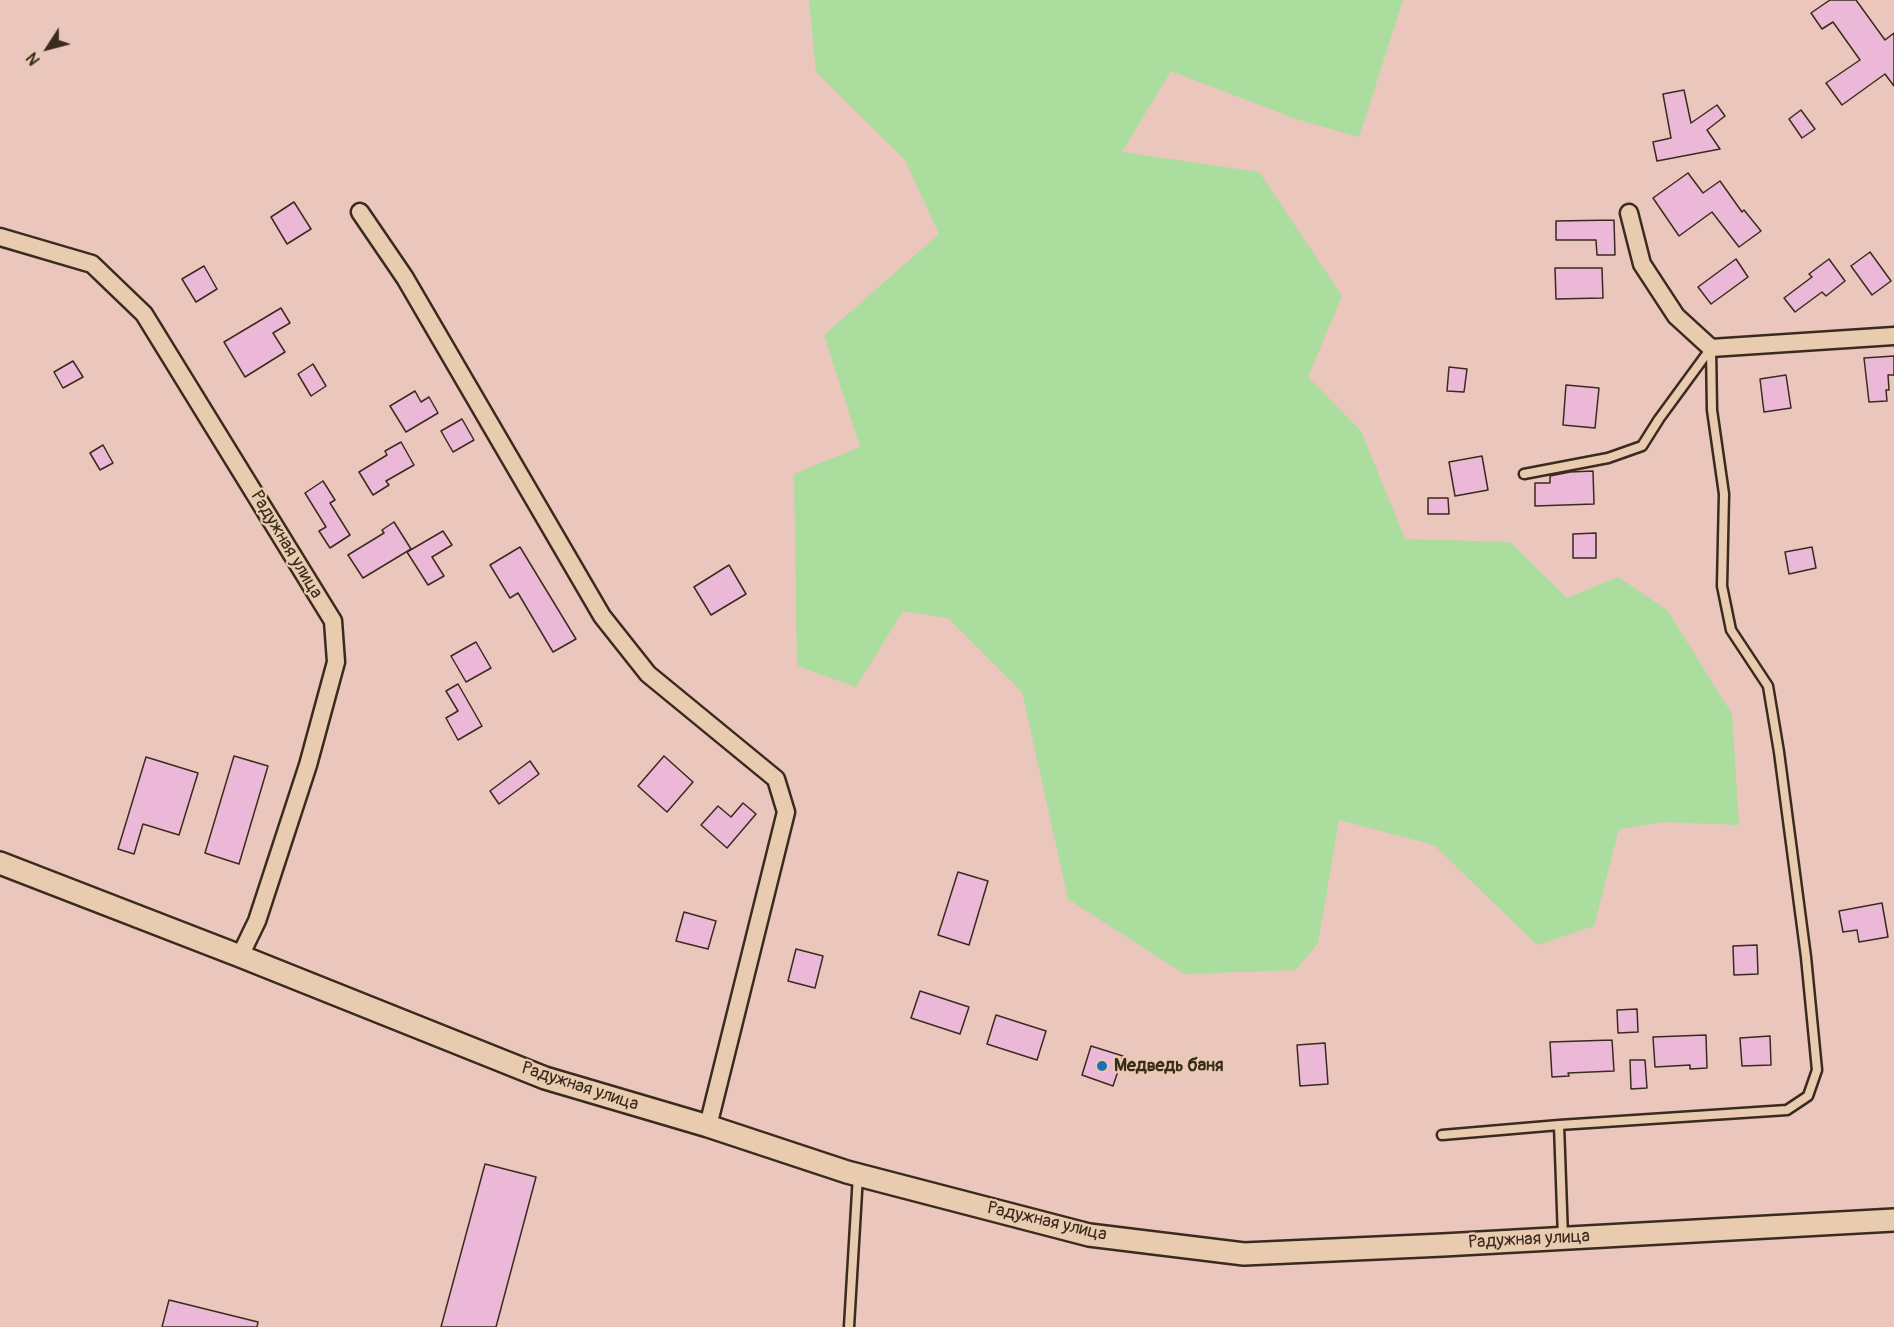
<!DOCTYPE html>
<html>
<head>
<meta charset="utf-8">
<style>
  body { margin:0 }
  #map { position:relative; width:1894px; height:1327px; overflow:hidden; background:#eac6bc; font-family:Pangolin,sans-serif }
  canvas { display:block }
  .north { position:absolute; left:18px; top:18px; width:60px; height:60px; -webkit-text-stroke:4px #e9ccb0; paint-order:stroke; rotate:234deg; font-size:16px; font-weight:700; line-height:24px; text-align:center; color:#3b2a1e }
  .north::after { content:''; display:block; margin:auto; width:21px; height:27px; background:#3b2a1e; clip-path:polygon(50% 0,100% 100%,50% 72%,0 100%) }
</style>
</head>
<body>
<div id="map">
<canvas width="1894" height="1327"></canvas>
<div class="north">N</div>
</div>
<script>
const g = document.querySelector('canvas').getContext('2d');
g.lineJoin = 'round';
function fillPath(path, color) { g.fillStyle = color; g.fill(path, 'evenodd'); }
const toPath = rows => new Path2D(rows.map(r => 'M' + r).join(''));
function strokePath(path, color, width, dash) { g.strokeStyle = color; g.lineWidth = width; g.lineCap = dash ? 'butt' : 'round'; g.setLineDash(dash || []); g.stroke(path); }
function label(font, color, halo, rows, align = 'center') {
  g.font = font + ' Pangolin,sans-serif'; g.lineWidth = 4.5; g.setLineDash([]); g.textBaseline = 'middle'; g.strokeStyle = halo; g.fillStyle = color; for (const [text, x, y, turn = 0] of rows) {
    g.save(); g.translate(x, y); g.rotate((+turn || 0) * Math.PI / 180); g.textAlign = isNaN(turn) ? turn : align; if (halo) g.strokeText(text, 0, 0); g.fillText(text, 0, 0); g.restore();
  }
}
const green = toPath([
  [809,0,1403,0,1359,137,1299,120,1171,71,1122,152,1259,172,1342,296,1308,377,1361,431,1405,539,1510,542,1567,598,1618,577,1667,610,1732,714,1739,825,1664,822,1619,829,1594,926,1537,945,1434,845,1339,820,1318,943,1296,970,1184,974,1068,899,1022,692,948,618,903,611,856,687,797,666,794,474,860,447,824,335,939,234,905,160,816,72]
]);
const building = toPath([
  [1830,0,1856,0,1885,40,1894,33,1894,86,1885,74,1842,105,1826,83,1860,60,1833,22,1822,29,1811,13,1830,0],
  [1684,90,1691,123,1717,105,1725,116,1707,130,1720,149,1657,161,1653,142,1671,138,1663,94,1684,90],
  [1801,110,1815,129,1802,138,1789,119,1801,110],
  [1688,173,1703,193,1720,181,1742,212,1744,210,1761,231,1739,247,1712,212,1679,236,1653,198,1688,173],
  [294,202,311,229,287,244,271,217,294,202],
  [1614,220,1615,255,1597,255,1596,240,1556,240,1556,221,1614,220],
  [1870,252,1891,281,1872,295,1851,266,1870,252],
  [1736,259,1748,277,1711,304,1698,287,1736,259],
  [1829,259,1845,281,1826,296,1822,292,1795,312,1784,298,1812,277,1809,274,1829,259],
  [204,266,217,289,196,302,182,279,204,266],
  [1555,268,1602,268,1603,298,1556,299,1555,268],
  [281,308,290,323,273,333,285,352,245,377,224,342,281,308],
  [1894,356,1894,375,1888,375,1889,390,1886,390,1887,401,1869,402,1864,358,1894,356],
  [73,361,83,377,63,388,54,372,73,361],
  [313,364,326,386,311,396,298,374,313,364],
  [1449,367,1467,369,1464,392,1447,391,1449,367],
  [1786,375,1791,408,1764,412,1760,379,1786,375],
  [1566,385,1599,388,1595,428,1563,425,1566,385],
  [415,391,421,402,429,397,438,413,406,432,390,406,415,391],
  [462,419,474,440,453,452,441,431,462,419],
  [401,442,414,465,386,481,389,485,373,495,359,472,387,455,385,451,401,442],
  [103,445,113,463,100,470,90,453,103,445],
  [1482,456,1488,490,1455,496,1449,462,1482,456],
  [1593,471,1594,504,1535,506,1535,483,1550,483,1550,476,1570,472,1593,471],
  [323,481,335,500,330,503,350,535,330,548,319,531,326,527,305,493,323,481],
  [1428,498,1448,498,1449,514,1428,514,1428,498],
  [394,522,411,549,363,578,348,555,384,533,382,530,394,522],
  [443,531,452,545,432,557,444,576,428,585,407,552,443,531],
  [1596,533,1596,558,1573,558,1573,534,1596,533],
  [520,547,576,639,553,652,518,593,510,598,490,565,520,547],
  [1812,547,1816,568,1789,574,1785,552,1812,547],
  [729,565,746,594,711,615,694,587,729,565],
  [476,642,491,668,466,682,451,656,476,642],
  [458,684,482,726,458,740,446,718,458,711,446,691,458,684],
  [234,756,268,766,239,864,205,853,234,756],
  [664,756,693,782,667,812,638,786,664,756],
  [146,757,198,773,179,835,143,824,134,854,118,849,146,757],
  [530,761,539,774,499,804,490,791,530,761],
  [743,803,756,814,727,848,701,825,718,806,731,817,743,803],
  [958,872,988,881,969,945,938,935,958,872],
  [1882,903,1888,937,1859,942,1857,930,1843,932,1839,911,1882,903],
  [684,912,716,921,708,949,676,941,684,912],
  [1757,945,1758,974,1734,975,1733,946,1757,945],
  [796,949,823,956,815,988,788,981,796,949],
  [920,991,969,1007,960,1034,911,1018,920,991],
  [1637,1009,1638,1032,1618,1033,1617,1010,1637,1009],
  [996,1015,1046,1031,1037,1060,987,1044,996,1015],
  [1706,1035,1707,1068,1690,1069,1690,1065,1655,1067,1653,1037,1706,1035],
  [1770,1036,1771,1065,1742,1066,1740,1038,1770,1036],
  [1612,1040,1614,1071,1568,1073,1569,1076,1552,1077,1550,1042,1612,1040],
  [1325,1043,1328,1084,1300,1086,1297,1045,1325,1043],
  [1091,1046,1123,1056,1113,1086,1082,1075,1091,1046],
  [1630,1060,1645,1060,1647,1088,1631,1089,1630,1060],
  [485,1164,536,1177,496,1327,441,1327,485,1164],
  [169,1300,258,1322,257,1327,162,1327,169,1300]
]);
const service = toPath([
  [1524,474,1608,458,1642,446,1659,419,1711,348],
  [1442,1135,1559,1125],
  [1563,1238,1559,1125,1787,1110,1808,1096,1817,1070,1806,957,1779,752,1768,686,1731,630,1722,586,1724,494,1712,410,1711,348],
  [849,1327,858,1175]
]);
const minor = toPath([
  [360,212,405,278,602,616,648,674,776,779,786,812,708,1126],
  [1629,213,1642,264,1676,316,1711,348,1894,336],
  [0,237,92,264,144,314,333,621,336,662,308,765,257,921,240,956]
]);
const tertiary = toPath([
  [0,863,240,956,545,1078,708,1126,847,1172,1089,1235,1244,1254,1443,1245,1894,1220]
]);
const markers = [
  [1102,1066,6,"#1f6fb2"]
];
const streetNames = [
  ["Радужная улица",286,545,59],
  ["Радужная улица",580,1087,18],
  ["Радужная улица",1047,1222,13],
  ["Радужная улица",1529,1240,-3]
];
const poiNames = [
  ["Медведь баня",1114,1066]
];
fillPath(green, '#abdd9e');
fillPath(building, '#ebb9d7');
strokePath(building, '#3b2a1e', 1.5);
strokePath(service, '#3b2a1e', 13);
strokePath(minor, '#3b2a1e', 21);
strokePath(tertiary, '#3b2a1e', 26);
strokePath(service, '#e9ccb0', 8);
strokePath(minor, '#e9ccb0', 16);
strokePath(tertiary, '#e9ccb0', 21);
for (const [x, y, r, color] of markers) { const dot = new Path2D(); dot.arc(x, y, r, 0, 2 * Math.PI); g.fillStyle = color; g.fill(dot); strokePath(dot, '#e9ccb0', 2); }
label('18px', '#3b2a1e', '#e9ccb0', streetNames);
label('bold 18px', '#3b2a1e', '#e9ccb0', poiNames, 'left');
</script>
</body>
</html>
